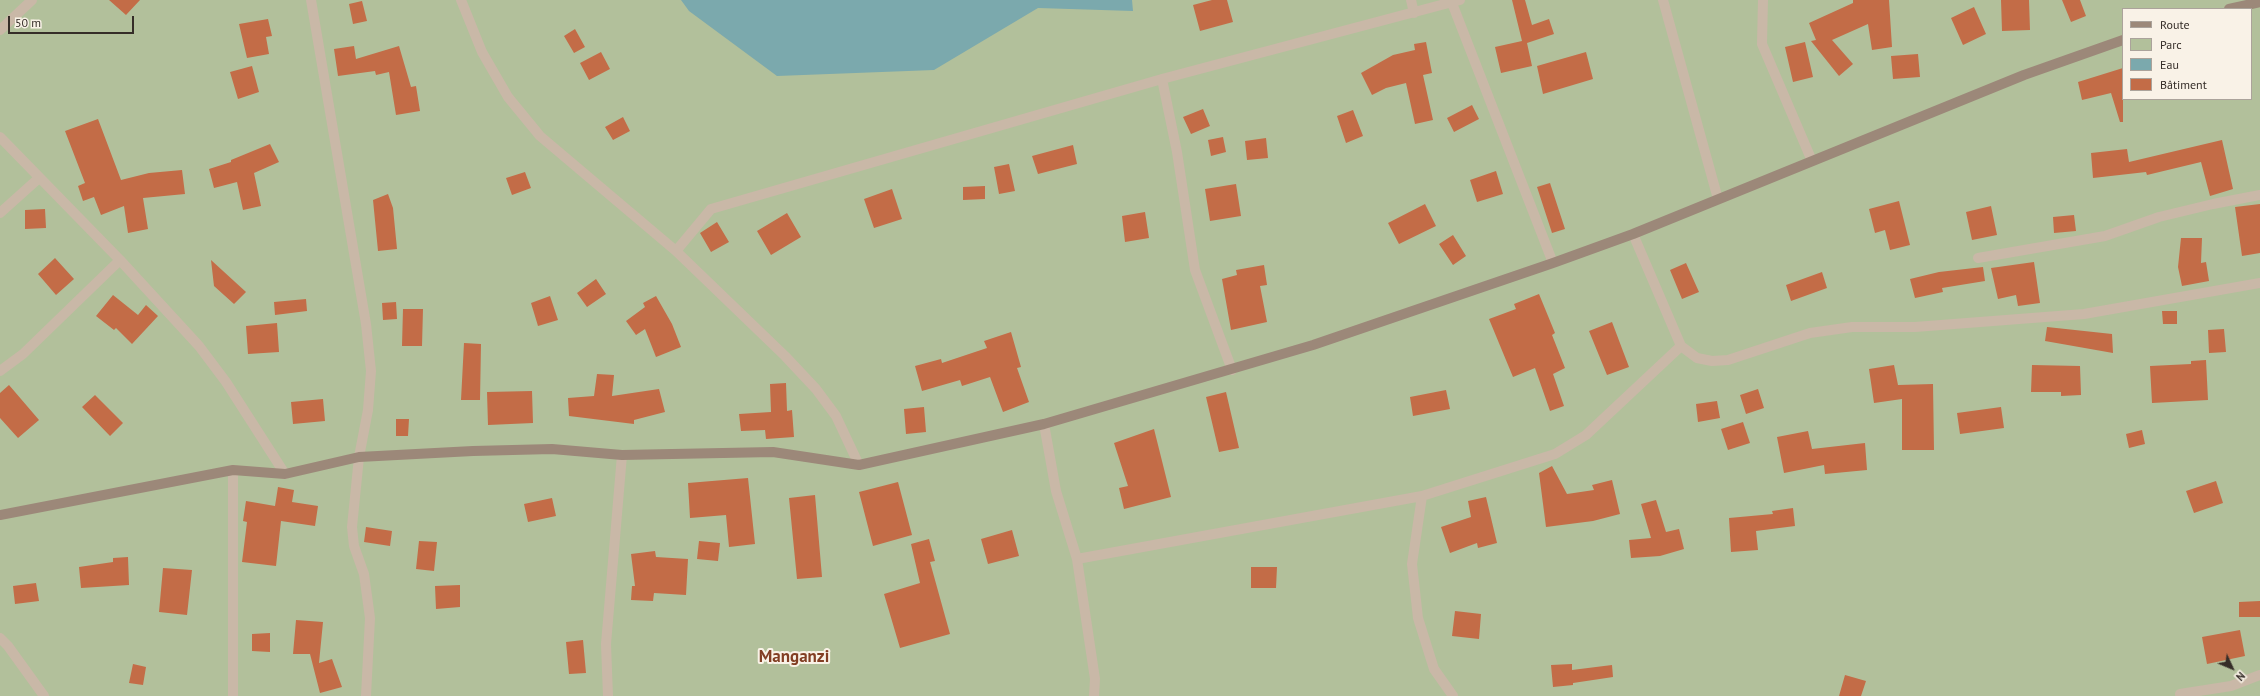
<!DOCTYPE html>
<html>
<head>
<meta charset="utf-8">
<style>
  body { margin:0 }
  #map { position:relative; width:2260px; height:696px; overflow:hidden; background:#f1e8db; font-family:"PT Sans",sans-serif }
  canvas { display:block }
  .legend { position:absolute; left:2122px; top:8px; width:130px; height:92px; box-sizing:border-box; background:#f9f2e7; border:1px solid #aba39b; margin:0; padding:5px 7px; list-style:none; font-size:12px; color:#352d28 }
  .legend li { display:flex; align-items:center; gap:8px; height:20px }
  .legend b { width:20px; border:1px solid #aba39b }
  .north { position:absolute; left:2212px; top:648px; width:40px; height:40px; -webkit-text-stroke:3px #f9f2e7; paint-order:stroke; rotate:134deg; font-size:11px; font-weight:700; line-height:16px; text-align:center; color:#352d28 }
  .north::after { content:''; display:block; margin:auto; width:14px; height:18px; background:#352d28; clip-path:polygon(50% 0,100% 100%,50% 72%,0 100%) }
  .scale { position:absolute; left:8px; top:16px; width:126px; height:18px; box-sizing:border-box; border:2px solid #352d28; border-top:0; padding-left:5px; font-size:12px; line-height:14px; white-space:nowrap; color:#352d28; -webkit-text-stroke:3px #f9f2e7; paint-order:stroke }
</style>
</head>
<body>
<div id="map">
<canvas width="2260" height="696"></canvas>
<ul class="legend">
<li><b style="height:5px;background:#9c8879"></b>Route</li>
<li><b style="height:11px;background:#b2c09b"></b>Parc</li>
<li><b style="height:11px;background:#7ba9ad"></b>Eau</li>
<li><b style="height:11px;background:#c36c47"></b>Bâtiment</li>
</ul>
<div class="north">N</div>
<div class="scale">50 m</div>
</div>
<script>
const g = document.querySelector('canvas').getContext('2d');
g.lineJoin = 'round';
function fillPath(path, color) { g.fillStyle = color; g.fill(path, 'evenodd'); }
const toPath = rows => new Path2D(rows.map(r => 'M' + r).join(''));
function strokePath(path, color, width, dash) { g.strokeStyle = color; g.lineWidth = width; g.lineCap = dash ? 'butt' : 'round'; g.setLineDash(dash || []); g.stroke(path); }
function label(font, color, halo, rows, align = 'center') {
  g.font = font + ' "PT Sans",sans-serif'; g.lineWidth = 4; g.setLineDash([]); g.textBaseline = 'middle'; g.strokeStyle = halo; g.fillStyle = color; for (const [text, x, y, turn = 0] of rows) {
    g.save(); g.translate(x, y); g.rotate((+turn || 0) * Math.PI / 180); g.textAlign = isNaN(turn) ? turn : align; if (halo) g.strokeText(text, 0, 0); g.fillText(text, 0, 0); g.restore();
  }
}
const green = toPath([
  [0,0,2260,0,2260,696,0,696],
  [2123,9,2251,9,2251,99,2123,99]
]);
const water = toPath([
  [681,0,1132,0,1133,11,1038,8,934,70,777,76,689,11]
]);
const building = toPath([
  [109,0,140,0,126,15],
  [1212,0,1227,0,1233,22,1200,31,1193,5],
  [1512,0,1525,0,1532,25,1549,19,1554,34,1527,43,1532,66,1501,73,1495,47,1522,41],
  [1853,0,1889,0,1892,47,1872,50,1868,24,1832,40,1853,64,1839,76,1811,41,1816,40,1809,23,1853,3],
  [2001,0,2029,0,2030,30,2002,31],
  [2062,0,2080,0,2086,16,2071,22],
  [362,1,367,21,353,24,349,4],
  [1974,7,1986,34,1963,45,1951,18],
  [268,19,272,36,266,37,269,54,247,58,239,24],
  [575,29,585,47,574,53,564,36],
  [1426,42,1432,73,1423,75,1433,120,1415,124,1406,83,1386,88,1372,95,1361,73,1393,55,1415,50,1414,44],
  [1805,42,1813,77,1793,82,1785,47],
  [354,46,356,59,399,46,411,87,416,86,420,111,396,115,389,72,376,75,375,71,338,76,334,49],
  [601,52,610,69,589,80,580,63],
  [1586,52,1593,79,1543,94,1537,66],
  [1918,54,1920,77,1893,79,1891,56],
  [252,66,259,92,238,99,230,72],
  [2123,68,2123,122,2120,122,2111,93,2082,100,2078,82],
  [1472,105,1479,119,1454,132,1447,118],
  [1203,109,1210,126,1191,134,1183,117],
  [1353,110,1363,136,1346,143,1337,116],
  [623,117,630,131,613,140,605,127],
  [98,119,121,180,149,173,182,170,185,194,143,198,148,229,128,233,124,206,101,215,94,197,83,201,78,186,85,183,65,131],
  [1223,137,1226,152,1211,156,1208,140],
  [1266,138,1268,158,1247,160,1245,141],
  [2222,140,2233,189,2210,196,2201,162,2147,175,2146,172,2093,178,2091,153,2127,149,2129,162],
  [270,144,279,162,254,173,261,206,243,210,237,182,214,188,209,169,231,162,231,160],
  [1073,145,1077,164,1038,174,1032,156],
  [1009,164,1015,191,999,194,994,167],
  [1496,171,1503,194,1477,202,1470,180],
  [525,172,531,188,512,195,506,178],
  [1550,183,1565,229,1552,233,1537,187],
  [1236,184,1241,216,1210,221,1205,189],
  [985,186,985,199,963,200,963,187],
  [892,189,902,219,874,228,864,199],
  [388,194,393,208,397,249,378,251,373,200],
  [1899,201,1910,245,1890,250,1885,230,1875,233,1869,209],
  [1425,204,1436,226,1399,244,1388,223],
  [2260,204,2260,253,2242,256,2235,207],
  [1991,206,1997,235,1972,240,1966,212],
  [45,209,46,228,25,229,25,210],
  [1145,212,1149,238,1125,242,1122,216],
  [787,213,801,237,771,255,757,231],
  [2074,215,2076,231,2054,233,2053,217],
  [717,222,729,242,711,252,700,233],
  [1453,235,1466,256,1453,265,1439,244],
  [2181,238,2202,238,2201,263,2206,262,2209,281,2182,286,2178,267],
  [55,258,74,279,56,295,38,274],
  [211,260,246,292,234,304,214,286],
  [2034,262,2040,303,2018,306,2016,295,1998,299,1991,268],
  [1686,263,1699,292,1682,299,1670,270],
  [1264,265,1267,285,1260,286,1267,322,1231,330,1222,279,1237,275,1236,270],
  [1983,267,1985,281,1942,288,1943,292,1915,298,1910,279,1939,272],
  [1822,272,1827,288,1791,301,1786,285],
  [596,279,606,294,587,307,577,293],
  [1539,294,1555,333,1552,335,1565,368,1553,374,1564,406,1550,411,1535,368,1513,377,1489,319,1516,309,1514,304],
  [113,295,138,315,146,305,158,316,132,344,116,328,114,330,96,316],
  [550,296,558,320,538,326,531,303],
  [656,296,672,324,681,347,656,357,645,329,636,335,626,321,645,307,643,303],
  [306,299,307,311,275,315,274,302],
  [396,302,397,319,383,320,382,303],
  [403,309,423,309,422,346,402,346],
  [2162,311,2177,311,2177,324,2163,324],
  [1612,322,1629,367,1607,375,1589,331],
  [277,323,279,352,248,354,246,326],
  [2047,327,2112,334,2113,353,2045,341],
  [2224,329,2226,352,2209,353,2208,330],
  [1011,332,1021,367,1017,368,1029,402,1003,412,990,377,962,386,960,380,922,391,915,366,941,359,942,363,987,348,984,341],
  [464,343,481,344,480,400,461,400],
  [2206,360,2208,400,2152,403,2150,366,2191,364,2191,361],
  [1894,365,1898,385,1933,384,1934,450,1902,450,1902,399,1874,403,1869,369],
  [2032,365,2080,366,2081,395,2061,396,2061,392,2031,392],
  [597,374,614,375,612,396,659,389,665,412,634,420,634,424,569,416,568,398,594,396],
  [786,383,787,411,792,410,794,437,766,439,765,430,741,431,739,414,771,412,770,384],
  [9,385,39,420,18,438,0,418,0,393],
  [1758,389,1764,408,1746,414,1740,395],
  [1446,390,1450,409,1413,416,1410,397],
  [532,391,533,423,488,425,487,392],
  [1226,392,1239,448,1219,452,1206,397],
  [95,395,123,423,110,436,82,407],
  [323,399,325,421,293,424,291,402],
  [1717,401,1720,418,1698,422,1696,404],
  [924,407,926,432,906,434,904,409],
  [2001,407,2004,428,1960,434,1957,413],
  [396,419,409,419,408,436,396,436],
  [1743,422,1750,443,1728,450,1721,429],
  [1154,429,1171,497,1124,509,1119,488,1128,486,1114,443],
  [2142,430,2145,444,2129,448,2126,434],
  [1808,431,1812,449,1865,443,1867,470,1825,474,1824,465,1784,473,1777,437],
  [1552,466,1567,494,1594,490,1592,485,1612,480,1620,514,1593,521,1546,527,1539,473],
  [748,478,755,544,729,547,726,515,690,518,688,483],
  [2216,481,2223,503,2194,513,2186,491],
  [898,482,912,535,873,546,859,492],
  [278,487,294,490,292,502,318,506,315,526,281,521,276,566,242,562,247,522,243,521,246,501,275,506],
  [815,495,822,577,797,579,789,498],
  [1486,497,1497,543,1478,548,1477,543,1450,553,1441,527,1471,517,1468,501],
  [552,498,556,516,528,522,524,504],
  [1656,500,1666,532,1679,529,1684,549,1660,556,1631,558,1629,540,1651,538,1641,504],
  [1793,508,1795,526,1756,531,1758,550,1731,552,1729,518,1773,514,1772,511],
  [366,527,392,531,390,546,364,542],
  [1012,530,1019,556,988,564,981,539],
  [929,539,935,561,930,562,950,634,900,648,884,594,920,583,911,544],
  [419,541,437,542,434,571,416,569],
  [699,541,720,543,718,561,697,559],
  [655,551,656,557,688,559,686,595,654,593,653,601,631,600,632,586,635,586,631,554],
  [128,557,129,585,81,588,79,567,113,562,113,558],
  [1251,567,1277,567,1276,588,1251,588],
  [163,568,192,570,187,615,159,612],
  [36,583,39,601,15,604,13,586],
  [460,585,460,607,436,609,435,586],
  [2260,601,2260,617,2239,617,2239,602],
  [1455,611,1481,614,1479,639,1452,636],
  [296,620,323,622,319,663,332,659,342,687,320,693,310,654,293,654],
  [2240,630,2245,656,2207,664,2202,637],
  [270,633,270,652,252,651,252,634],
  [583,640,586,673,569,674,566,642],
  [133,664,146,667,143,685,129,683],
  [1572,664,1572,670,1612,665,1613,677,1573,683,1573,685,1553,687,1551,665],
  [1845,675,1866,681,1861,696,1839,696]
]);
const minor = toPath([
  [311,0,366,324,371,371,368,410,359,457,352,527,354,546,364,574,370,618,366,696],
  [461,0,482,52,508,97,540,136,676,251,785,356,816,389,836,416,859,465],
  [1411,0,1414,13],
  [1663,0,1718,199],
  [1763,0,1762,44,1812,161],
  [1452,3,1553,263],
  [0,30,32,0],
  [1162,79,1177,152,1195,270,1232,370],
  [0,137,120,260,199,346,226,382,285,474],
  [0,213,39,178],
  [676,251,711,209,1162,79,1460,0],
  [1978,258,2105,236,2159,217,2213,204,2260,195],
  [1681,346,1697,358,1712,361,1728,360,1810,333,1852,327,1915,327,2084,314,2260,283],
  [0,371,23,354,120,260],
  [1044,424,1056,491,1077,559,1095,679,1094,696],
  [233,470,233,696],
  [1422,496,1412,564,1418,618,1434,669,1453,696],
  [1077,559,1422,496,1555,454,1586,435,1681,346,1633,234],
  [0,638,8,646,44,696],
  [2180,694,2231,686,2260,675],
  [608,696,606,644,622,455]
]);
const secondary = toPath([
  [2229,9,2260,2],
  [0,515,233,470,285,474,359,457,473,451,552,449,622,455,773,452,859,465,1044,424,1313,345,1553,263,1633,234,2024,75,2123,40]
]);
const districtNames = [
  ["Manganzi",794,657]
];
fillPath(green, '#b2c09b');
fillPath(water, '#7ba9ad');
fillPath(building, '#c36c47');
strokePath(minor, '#c9b8a7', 10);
strokePath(secondary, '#9c8879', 10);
label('bold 17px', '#823e23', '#f9f2e7', districtNames);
</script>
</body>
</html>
